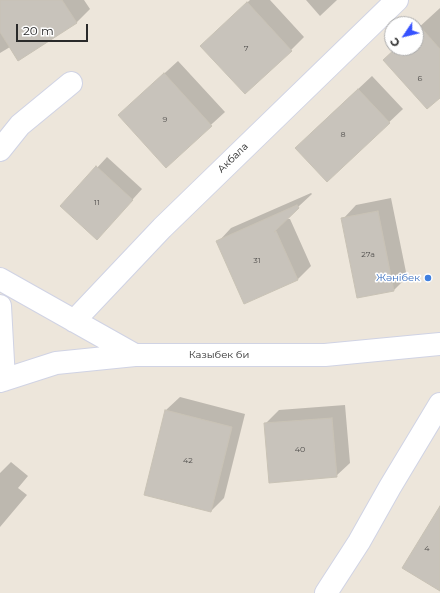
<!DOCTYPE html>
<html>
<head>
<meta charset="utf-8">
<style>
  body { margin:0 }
  #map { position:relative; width:440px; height:593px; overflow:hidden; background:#ede6db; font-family:Montserrat,sans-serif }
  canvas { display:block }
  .north { position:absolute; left:384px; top:16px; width:40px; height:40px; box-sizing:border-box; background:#fff; border:1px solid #aaa; border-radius:50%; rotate:235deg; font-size:11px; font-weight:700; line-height:16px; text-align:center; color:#2a2a2a }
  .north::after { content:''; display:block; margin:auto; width:14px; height:18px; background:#3652ff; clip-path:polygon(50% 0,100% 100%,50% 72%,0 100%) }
  .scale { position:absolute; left:16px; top:24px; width:72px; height:18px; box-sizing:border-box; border:2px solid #2a2a2a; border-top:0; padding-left:5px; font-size:12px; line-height:14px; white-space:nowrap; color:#2a2a2a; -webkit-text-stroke:3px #fff; paint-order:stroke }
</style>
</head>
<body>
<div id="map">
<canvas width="440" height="593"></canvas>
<div class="north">С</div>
<div class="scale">20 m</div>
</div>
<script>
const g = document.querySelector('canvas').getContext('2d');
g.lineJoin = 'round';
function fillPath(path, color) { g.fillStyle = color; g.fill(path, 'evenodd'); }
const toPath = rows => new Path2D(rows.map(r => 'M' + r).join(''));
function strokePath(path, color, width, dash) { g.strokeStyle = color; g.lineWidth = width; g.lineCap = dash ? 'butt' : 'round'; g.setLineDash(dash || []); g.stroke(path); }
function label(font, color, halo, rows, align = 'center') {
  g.font = font + ' Montserrat,sans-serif'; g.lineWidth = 3; g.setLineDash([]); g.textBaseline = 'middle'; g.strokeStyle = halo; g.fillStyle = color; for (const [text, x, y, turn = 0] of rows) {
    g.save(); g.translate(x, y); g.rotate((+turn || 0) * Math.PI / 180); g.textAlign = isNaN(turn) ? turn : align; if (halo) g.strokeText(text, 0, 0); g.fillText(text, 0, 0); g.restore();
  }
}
const shadow = toPath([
  [0,0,84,0,90,9,76,23,10,47,0,53],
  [250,0,270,0,304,37,291,50,215,33],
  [306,0,337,0,320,16],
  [440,8,440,97,384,60,396,48,416,48,416,30],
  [178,61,225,112,166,166,133,102],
  [372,76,403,109,327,181,310,134],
  [107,157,142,189,106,229,62,206],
  [311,193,312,194,285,219,290,219,311,266,297,280,218,242,231,228],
  [391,198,407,277,394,290,343,219,356,205],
  [180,397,245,414,224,498,211,511,145,494,166,410],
  [345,405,350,463,336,476,265,424,279,410],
  [11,462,28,476,18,488,27,495,0,527,0,473]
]);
const building = toPath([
  [0,0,62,0,77,23,18,61,0,32,0,0],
  [247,2,292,51,245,94,200,46,247,2],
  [416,22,440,49,440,98,427,109,383,60,396,48,416,48,416,22],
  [164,73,212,126,166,168,118,115,164,73],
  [358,89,390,123,327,182,295,148,358,89],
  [96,166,133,200,97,240,60,206,96,166],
  [297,205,299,208,274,232,276,231,298,280,244,304,216,241,297,205],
  [378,211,394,291,357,298,341,218,378,211],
  [165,410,232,427,211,512,144,495,165,410],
  [332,418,337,477,269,483,264,423,332,418],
  [440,506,440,591,402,568,440,506]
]);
const street = toPath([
  [0,150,20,125,71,83],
  [0,279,135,355],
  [0,306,4,380],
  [74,321,162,228,397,0],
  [0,381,56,363,135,355,325,355,440,344],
  [326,593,359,542,390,487,440,404]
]);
const markers = [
  [428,278,4,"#3f7fe0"]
];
const numberNames = [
  ["7",246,49],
  ["6",420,79],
  ["9",165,120],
  ["8",343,135],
  ["11",97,203],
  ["27а",368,255],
  ["31",257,261],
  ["40",300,450],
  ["42",188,461],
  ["4",427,549]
];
const streetNames = [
  ["Акбала",233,158,-44],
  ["Казыбек би",219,355]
];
const shopNames = [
  ["Жәнібек",420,278]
];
fillPath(shadow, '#0003');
fillPath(building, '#c8c3bb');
strokePath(building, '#c8c2b5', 1);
strokePath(street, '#d0d3e4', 24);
strokePath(street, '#fff', 22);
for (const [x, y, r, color] of markers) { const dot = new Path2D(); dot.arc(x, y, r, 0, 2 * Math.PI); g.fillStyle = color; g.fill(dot); strokePath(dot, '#fff', 1.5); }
label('8px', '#52504e', null, numberNames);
label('10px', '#2a2a2a', '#fff', streetNames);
label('10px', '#366cbe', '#fff', shopNames, 'right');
</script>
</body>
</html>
